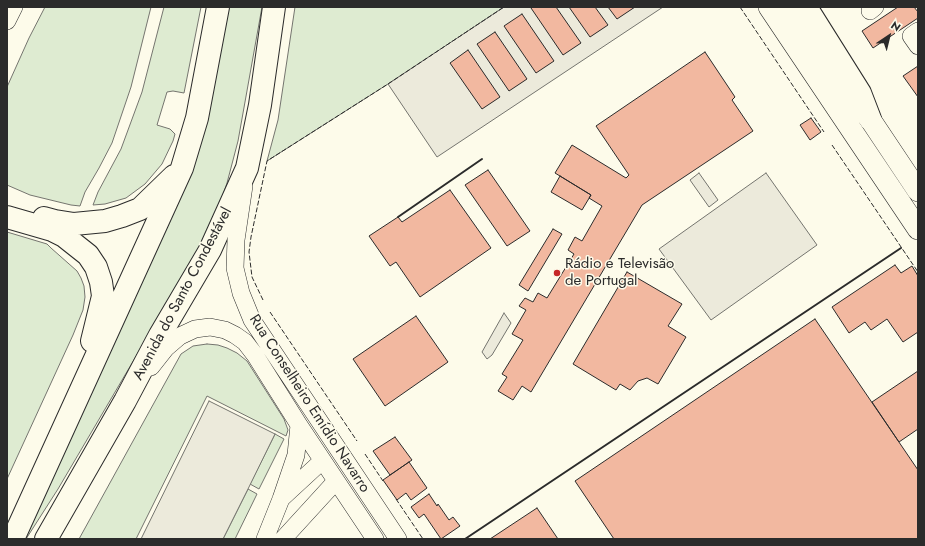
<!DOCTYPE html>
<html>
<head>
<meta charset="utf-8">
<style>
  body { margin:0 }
  #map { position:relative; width:925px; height:546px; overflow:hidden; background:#fdfbea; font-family:Jost,sans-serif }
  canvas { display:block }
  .frame { position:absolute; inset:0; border:8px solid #2b2b2b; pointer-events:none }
  .north { position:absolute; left:869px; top:16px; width:40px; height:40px; -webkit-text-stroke:3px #fdfbea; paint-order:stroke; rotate:35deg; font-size:11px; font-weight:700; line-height:16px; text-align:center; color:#2b2b2b }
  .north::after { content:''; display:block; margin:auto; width:14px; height:18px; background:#2b2b2b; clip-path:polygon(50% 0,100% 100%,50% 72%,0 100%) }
</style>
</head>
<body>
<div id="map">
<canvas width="925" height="546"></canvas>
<div class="frame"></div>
<div class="north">N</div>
</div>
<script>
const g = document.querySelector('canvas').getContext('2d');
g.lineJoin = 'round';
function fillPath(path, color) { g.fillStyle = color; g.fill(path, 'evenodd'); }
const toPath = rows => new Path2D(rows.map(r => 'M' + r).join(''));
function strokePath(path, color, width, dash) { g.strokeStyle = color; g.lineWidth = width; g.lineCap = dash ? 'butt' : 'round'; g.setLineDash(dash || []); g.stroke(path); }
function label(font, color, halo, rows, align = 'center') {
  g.font = font + ' Jost,sans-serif'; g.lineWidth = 3; g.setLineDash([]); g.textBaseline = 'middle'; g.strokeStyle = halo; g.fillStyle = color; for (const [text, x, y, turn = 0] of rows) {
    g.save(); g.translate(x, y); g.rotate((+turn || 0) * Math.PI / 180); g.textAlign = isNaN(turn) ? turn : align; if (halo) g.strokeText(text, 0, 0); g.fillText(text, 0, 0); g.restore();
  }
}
const green = toPath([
  [45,7,151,7,131,87,112,143,99,168,85,192,80,206,71,205,30,195,7,185,7,87,29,38,45,7],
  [164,7,201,7,184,93,173,91,167,92,157,125,170,129,175,134,173,141,162,164,145,184,126,198,105,204,93,205,98,192,121,149,142,92,164,7],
  [224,7,262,7,238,141,227,183,214,221,165,307,58,489,26,539,24,539,158,242,224,7],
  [295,7,504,7,388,84,267,161,278,120,295,7],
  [7,232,47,244,51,248,77,271,81,278,84,286,85,297,83,310,73,335,7,479,7,232],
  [207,344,218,345,227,348,237,353,247,361,284,419,288,430,286,436,207,396,136,539,79,539,181,354,193,346,207,344],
  [275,434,284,439,259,489,250,484,275,434],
  [248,489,257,494,235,539,223,539,248,489]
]);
const parking = toPath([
  [504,7,663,7,437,157,388,84,504,7],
  [699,173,718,200,709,207,690,180,699,173],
  [766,173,817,245,711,320,659,249,766,173],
  [504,313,511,323,492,355,487,359,482,352,504,313],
  [209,401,275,434,248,489,223,539,141,539,209,401]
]);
const building = toPath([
  [533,7,556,7,581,43,563,55,531,8,533,7],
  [569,7,595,7,608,25,590,37,569,7],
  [608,7,635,7,617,19,608,7],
  [898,7,914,7,918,12,918,18,873,48,862,31,898,7],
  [522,14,554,61,536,73,504,26,522,14],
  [495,32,527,79,509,91,477,44,495,32],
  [468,50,500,97,482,109,450,63,468,50],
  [705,52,735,97,732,100,753,131,642,205,531,392,522,386,513,400,498,391,507,377,502,374,523,340,512,334,526,310,519,306,525,298,533,302,538,293,547,298,574,254,568,250,575,237,582,241,602,206,589,198,591,195,555,173,572,145,626,178,629,175,596,126,705,52],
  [918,66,918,97,903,76,918,66],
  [811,118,821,132,810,140,800,125,811,118],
  [488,170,530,231,507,246,465,185,488,170],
  [560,176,591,195,582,210,551,192,560,176],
  [450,190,491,248,420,297,396,262,390,266,369,236,398,217,402,222,450,190],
  [553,229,562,234,528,291,519,285,553,229],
  [895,265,901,273,912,266,918,276,918,332,903,342,887,319,871,330,865,322,849,333,832,307,895,265],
  [627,272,682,304,668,326,686,337,658,384,647,378,638,381,630,390,620,384,616,390,573,364,627,272],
  [416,316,448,362,385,406,353,359,416,316],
  [815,319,918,470,918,539,614,539,575,481,815,319],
  [918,371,918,429,899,442,872,402,918,371],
  [395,437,412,460,390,475,373,451,395,437],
  [409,462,427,488,411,500,406,493,397,500,383,480,409,462],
  [429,494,437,506,438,504,449,520,453,517,460,526,441,539,424,514,419,518,411,507,429,494],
  [537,508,558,539,490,539,537,508]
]);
const minor = toPath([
  [870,11,875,7],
  [7,21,14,7],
  [918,31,911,36,918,46],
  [244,186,236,240,235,268,241,293,252,320,398,539],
  [151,367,166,348,180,336,195,329,210,327,225,330,235,335,245,342,255,355,299,425,375,539],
  [283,497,322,461],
  [265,539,281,499,296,455,299,425],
  [283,539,336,481]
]);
const major = toPath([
  [769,7,918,229],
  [790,7,852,98,870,119,918,191]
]);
const highway = toPath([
  [806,7,860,93,870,119],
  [7,217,52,230,64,236,88,255,96,267,101,282,103,296,92,341],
  [44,218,55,221,74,224,105,221,122,216,140,209,174,176],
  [13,539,182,168,197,118,218,7],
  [46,539,125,401,160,335,210,250,247,168,260,105,274,7]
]);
const fence = toPath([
  [740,7,824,132],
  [832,145,918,272],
  [263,300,252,277,249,252,251,237,267,161,388,84,504,7],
  [270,312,357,441],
  [365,454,383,481],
  [396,499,423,539]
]);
const wall = toPath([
  [398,217,482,159],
  [465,539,901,248]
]);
const markers = [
  [557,273,4,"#c62828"]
];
const poiNames = [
  ["Rádio e Televisão",565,264],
  ["de Portugal",565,281]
];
const streetNames = [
  ["Avenida do Santo Condestável",183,294,-62],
  ["Rua Conselheiro Emídio Navarro",309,404,57]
];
fillPath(green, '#deebd1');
strokePath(green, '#74746e', 1);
fillPath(parking, '#eceadb');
strokePath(parking, '#74746e', 1);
fillPath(building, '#f2b8a0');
strokePath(building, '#2b2b2b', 1);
strokePath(minor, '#2b2b2b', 18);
strokePath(major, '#2b2b2b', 22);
strokePath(highway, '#2b2b2b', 24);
strokePath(minor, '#fdfbea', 17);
strokePath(major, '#fdfbea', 21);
strokePath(highway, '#fdfbea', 22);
strokePath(fence, '#2b2b2b', 1, [5, 2]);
strokePath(wall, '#2b2b2b', 2);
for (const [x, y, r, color] of markers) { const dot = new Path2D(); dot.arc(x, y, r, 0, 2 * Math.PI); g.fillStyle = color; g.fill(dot); strokePath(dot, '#fdfbea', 1.5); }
label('15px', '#2b2b2b', '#fdfbea', poiNames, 'left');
label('15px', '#2b2b2b', '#fdfbea', streetNames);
</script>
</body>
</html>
